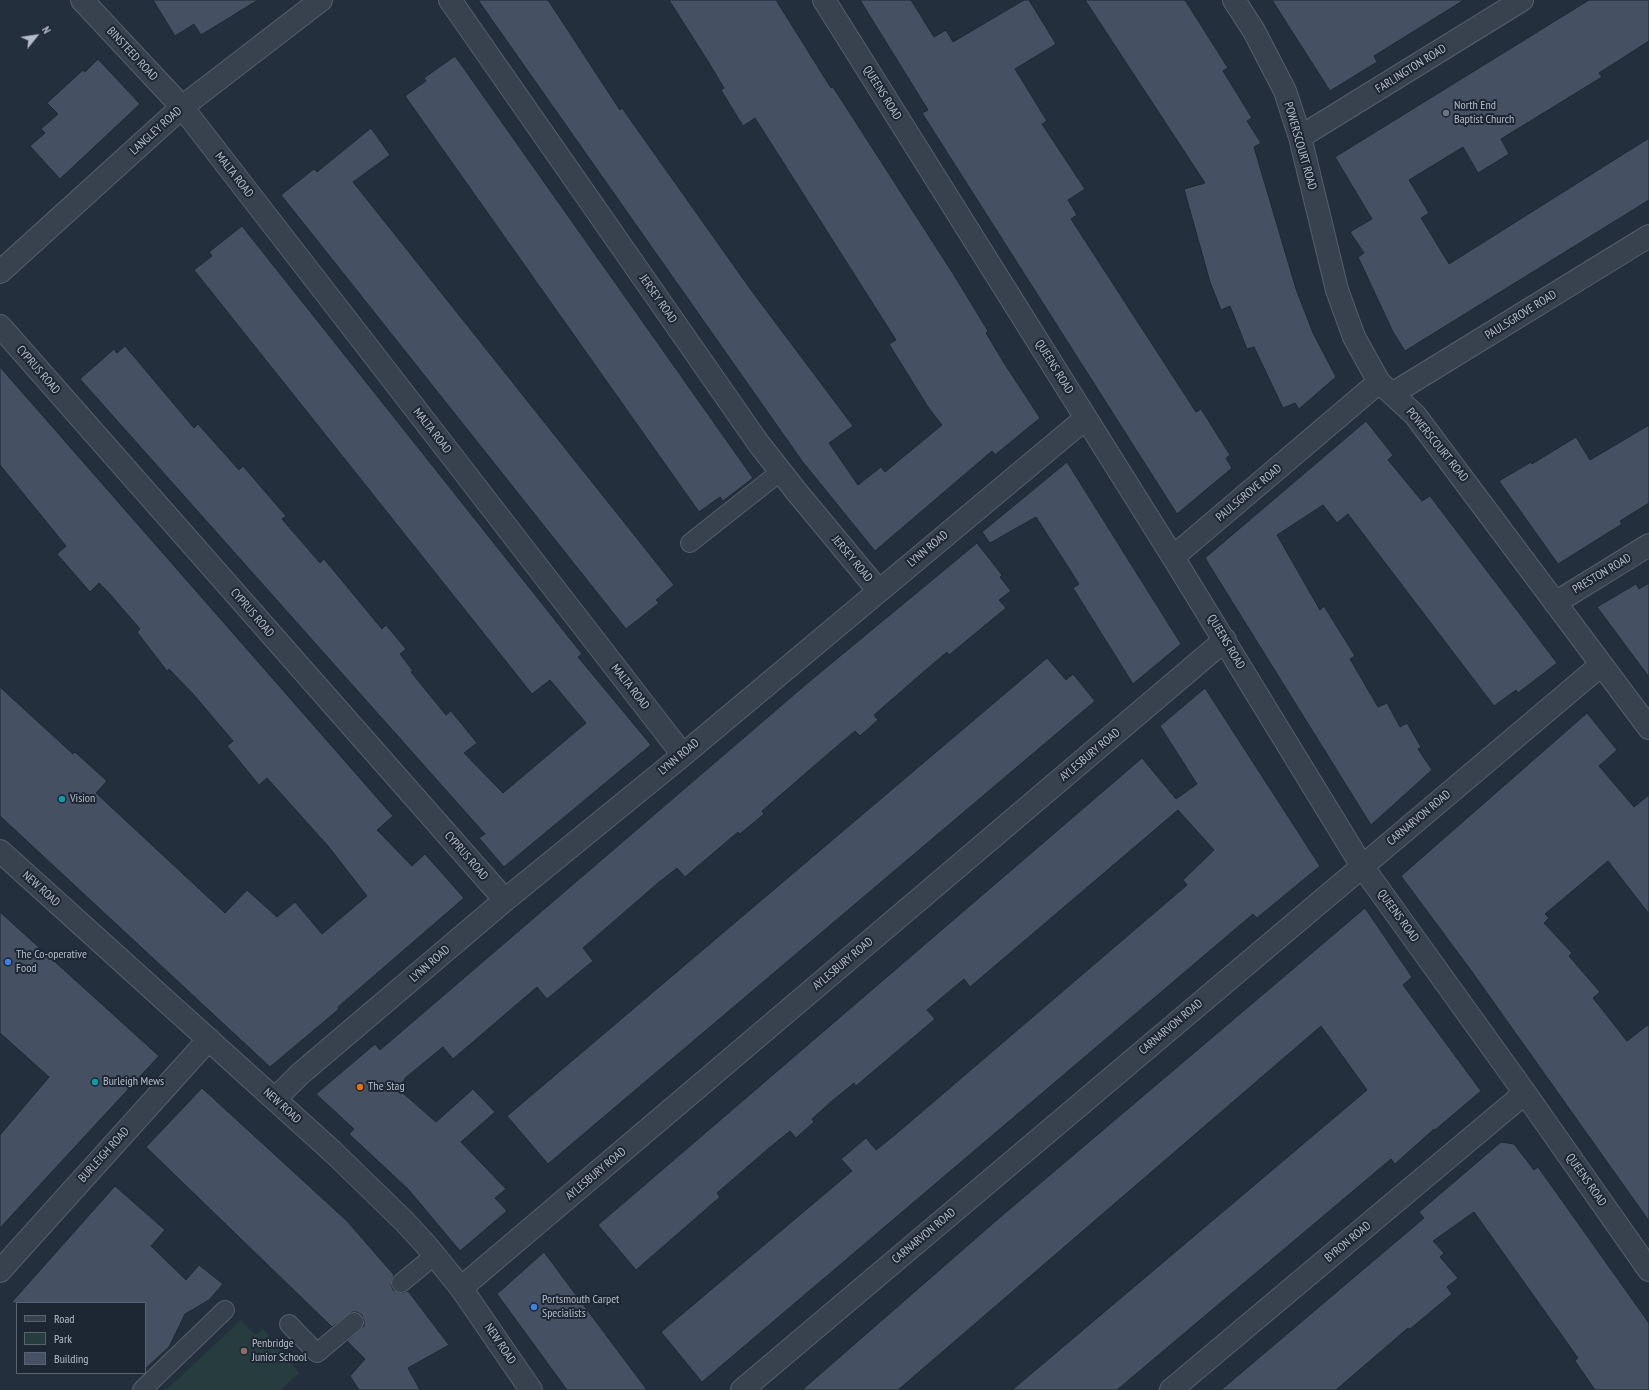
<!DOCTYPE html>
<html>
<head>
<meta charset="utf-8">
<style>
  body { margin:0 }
  #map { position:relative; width:1649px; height:1390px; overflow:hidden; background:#242f3e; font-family:"PT Sans Narrow",sans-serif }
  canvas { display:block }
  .legend { position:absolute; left:16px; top:1302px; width:130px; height:72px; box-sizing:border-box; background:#1d2633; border:1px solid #59626f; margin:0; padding:5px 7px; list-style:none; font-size:12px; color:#b4bcc9 }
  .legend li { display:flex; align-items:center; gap:8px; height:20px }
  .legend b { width:20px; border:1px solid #59626f }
  .north { position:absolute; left:16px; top:16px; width:40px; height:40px; -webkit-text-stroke:3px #1d2633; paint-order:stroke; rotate:60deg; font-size:11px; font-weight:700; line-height:16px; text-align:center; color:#b4bcc9 }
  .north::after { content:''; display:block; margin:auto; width:14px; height:18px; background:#b4bcc9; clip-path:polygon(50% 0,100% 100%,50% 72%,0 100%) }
</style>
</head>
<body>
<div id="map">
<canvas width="1649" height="1390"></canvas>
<ul class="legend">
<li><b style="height:5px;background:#38414e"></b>Road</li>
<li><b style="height:11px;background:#263c3f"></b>Park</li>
<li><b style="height:11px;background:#455162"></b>Building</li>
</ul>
<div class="north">N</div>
</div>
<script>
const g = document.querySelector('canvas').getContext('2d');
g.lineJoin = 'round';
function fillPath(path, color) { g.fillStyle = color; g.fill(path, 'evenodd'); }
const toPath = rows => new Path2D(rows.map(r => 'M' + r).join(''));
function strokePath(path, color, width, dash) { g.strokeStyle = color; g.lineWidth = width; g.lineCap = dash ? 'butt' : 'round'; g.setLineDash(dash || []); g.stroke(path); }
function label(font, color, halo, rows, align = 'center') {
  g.font = font + ' "PT Sans Narrow",sans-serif'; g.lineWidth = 4; g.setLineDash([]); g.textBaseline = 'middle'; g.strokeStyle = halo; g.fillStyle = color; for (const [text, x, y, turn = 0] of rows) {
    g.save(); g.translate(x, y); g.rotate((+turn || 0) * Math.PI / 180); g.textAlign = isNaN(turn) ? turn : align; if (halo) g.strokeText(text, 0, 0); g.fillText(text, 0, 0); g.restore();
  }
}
const green = toPath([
  [241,1320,255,1335,263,1329,299,1373,281,1390,166,1390]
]);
const building = toPath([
  [153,0,258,0,201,35,194,24,175,36,153,0],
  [478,0,548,0,620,110,622,108,751,290,853,426,829,443,858,485,881,467,885,472,942,425,928,407,889,344,896,340,755,118,743,126,721,90,724,88,709,63,669,0,776,0,831,88,833,87,952,272,988,331,986,333,1004,363,1040,418,995,455,992,451,875,551,802,461,478,0],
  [860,0,911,0,934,37,946,30,953,42,1024,0,1029,0,1056,44,1015,69,1047,121,1042,124,1085,189,1068,200,1077,215,1071,219,1196,412,1201,409,1230,455,1226,458,1232,468,1177,514,922,113,928,110,860,0],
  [1085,0,1185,0,1228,68,1223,71,1252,118,1247,121,1261,143,1254,147,1296,289,1313,333,1336,377,1299,409,1295,403,1283,408,1254,347,1247,349,1230,306,1221,310,1210,282,1184,189,1205,183,1085,0],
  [1272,0,1464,0,1374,56,1377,62,1330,91,1272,0],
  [1589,0,1649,0,1649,41,1599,73,1602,77,1501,139,1509,154,1478,173,1463,147,1409,180,1429,213,1421,218,1449,264,1649,138,1649,200,1405,351,1393,332,1358,257,1364,253,1350,232,1372,219,1335,157,1589,0],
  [455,56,753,478,723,501,720,497,699,512,405,96,426,81,424,78,455,56],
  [98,59,140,104,60,179,30,146,45,133,41,129,58,114,47,103,83,70,85,72,98,59],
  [371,128,390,155,353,182,674,585,656,600,659,603,626,629,281,195,314,169,317,172,371,128],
  [242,226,582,654,578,657,651,745,504,867,479,838,485,834,80,379,114,349,117,353,125,346,194,428,198,424,239,470,243,466,286,516,282,519,320,563,324,559,382,629,386,625,406,649,400,654,413,671,411,672,446,715,451,711,477,743,464,753,503,793,586,723,550,680,532,694,194,270,212,256,209,252,242,226],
  [0,367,393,816,377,830,412,866,425,854,464,898,338,1007,339,1009,270,1067,0,816,0,687,73,754,75,752,107,781,96,793,225,913,247,890,277,917,295,902,322,934,367,896,328,846,267,778,259,785,227,746,233,741,194,695,169,669,167,671,137,632,140,629,109,593,99,583,90,592,57,554,66,546,0,465,0,367],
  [1366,421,1393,455,1388,460,1422,501,1430,496,1557,663,1518,693,1516,690,1494,706,1348,514,1337,523,1323,505,1277,535,1320,610,1324,606,1355,656,1350,659,1378,707,1387,703,1400,727,1407,723,1421,747,1418,749,1432,770,1371,825,1205,558,1366,421],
  [1649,425,1649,503,1620,521,1622,524,1558,564,1499,481,1531,462,1532,464,1576,437,1590,460,1649,425],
  [1067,462,1181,644,1133,684,1073,588,1079,584,1036,517,990,543,982,532,1067,462],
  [977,543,1002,575,1000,577,1011,591,999,600,1006,608,949,655,947,652,921,674,874,715,878,720,860,736,855,731,836,747,762,811,764,814,740,834,738,832,685,877,677,868,658,883,583,948,593,961,547,999,537,987,453,1059,443,1047,404,1079,405,1080,396,1087,436,1122,473,1089,495,1112,461,1142,506,1189,495,1198,507,1211,460,1251,408,1189,349,1134,354,1129,316,1094,375,1044,380,1050,810,681,977,543],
  [1649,583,1649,677,1597,607,1636,584,1639,589,1649,583],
  [1047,658,1066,680,1073,674,1095,701,548,1164,507,1116,1047,658],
  [1205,688,1320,866,1257,918,1253,914,702,1382,661,1332,852,1171,841,1159,866,1138,876,1150,896,1134,1187,885,1183,880,1214,850,1178,810,970,987,964,979,927,1010,935,1019,856,1086,854,1083,832,1101,812,1119,814,1122,796,1138,790,1131,769,1148,717,1193,720,1197,636,1270,598,1225,1142,758,1176,799,1197,784,1160,726,1205,688],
  [1587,713,1617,750,1599,766,1634,807,1649,795,1649,914,1608,861,1545,914,1549,918,1544,923,1572,953,1569,956,1600,992,1593,998,1627,1041,1649,1024,1649,1221,1470,969,1401,876,1587,713],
  [1365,908,1412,977,1403,985,1481,1091,1435,1130,1434,1129,1395,1164,1391,1159,1117,1390,1012,1390,1367,1090,1321,1026,898,1390,802,1390,998,1219,1365,908],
  [0,912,159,1056,0,1228,0,1135,49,1077,0,1033,0,912],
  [202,1088,347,1221,394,1275,391,1284,393,1290,402,1293,408,1291,449,1345,408,1368,420,1390,359,1390,350,1376,365,1359,347,1341,364,1326,364,1321,362,1315,357,1312,352,1312,332,1327,146,1147,202,1088],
  [1501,1142,1514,1144,1534,1170,1538,1167,1649,1323,1649,1390,1595,1390,1575,1361,1578,1358,1474,1212,1433,1241,1444,1253,1440,1257,1458,1278,1447,1287,1452,1294,1410,1329,1408,1328,1336,1390,1221,1390,1424,1218,1419,1212,1501,1142],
  [115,1186,165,1230,151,1246,186,1280,199,1265,223,1284,209,1300,185,1314,169,1347,145,1369,145,1303,11,1303,115,1186],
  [544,1252,647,1390,567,1390,497,1294,544,1252]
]);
const lane = toPath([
  [690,543,780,472],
  [401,1283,435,1255],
  [289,1324,317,1353,354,1322],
  [142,1390,225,1310]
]);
const street = toPath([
  [82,0,182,107,683,755],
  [450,0,759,444,796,491,878,590],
  [824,0,1173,557,1362,866,1525,1093,1649,1270],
  [1234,0,1254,31,1285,91,1300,137,1337,290,1354,337,1379,382,1415,415,1649,728],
  [1300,137,1522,0],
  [0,272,182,107,321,0],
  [0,326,505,900],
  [1392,394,1649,236],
  [1173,557,1379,382],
  [1555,603,1649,545],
  [0,851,333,1152,404,1221,427,1246,461,1288,531,1390],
  [275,1099,300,1074,505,900,683,755,1086,418],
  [0,1271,209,1039],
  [461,1288,1225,640],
  [742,1390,1601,665],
  [1171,1390,1525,1093]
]);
const markers = [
  [1446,113,4,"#6b7280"],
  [62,799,4,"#0f9aa8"],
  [8,962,4,"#3f7fe0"],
  [95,1082,4,"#0f9aa8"],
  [360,1087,4,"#e8710a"],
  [534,1307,4,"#3f7fe0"],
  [244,1351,4,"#8d6e63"]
];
const streetNames = [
  ["BINSTEED ROAD",132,54,47],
  ["FARLINGTON ROAD",1411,69,-32],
  ["QUEENS ROAD",882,93,58],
  ["LANGLEY ROAD",156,131,-42],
  ["POWERSCOURT ROAD",1300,146,74],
  ["MALTA ROAD",234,175,52],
  ["JERSEY ROAD",658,299,55],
  ["PAULSGROVE ROAD",1521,315,-32],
  ["QUEENS ROAD",1054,367,58],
  ["CYPRUS ROAD",38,370,49],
  ["MALTA ROAD",432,431,52],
  ["POWERSCOURT ROAD",1437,445,51],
  ["PAULSGROVE ROAD",1249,493,-40],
  ["LYNN ROAD",928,549,-40],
  ["JERSEY ROAD",852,559,50],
  ["PRESTON ROAD",1602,574,-31],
  ["CYPRUS ROAD",252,613,49],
  ["QUEENS ROAD",1226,642,59],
  ["MALTA ROAD",630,687,52],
  ["AYLESBURY ROAD",1090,755,-40],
  ["LYNN ROAD",679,757,-40],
  ["CARNARVON ROAD",1419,818,-40],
  ["CYPRUS ROAD",466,856,49],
  ["NEW ROAD",41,889,42],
  ["QUEENS ROAD",1398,916,54],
  ["LYNN ROAD",430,964,-41],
  ["AYLESBURY ROAD",843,964,-40],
  ["CARNARVON ROAD",1171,1027,-40],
  ["NEW ROAD",282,1106,42],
  ["BURLEIGH ROAD",104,1155,-48],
  ["AYLESBURY ROAD",596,1174,-40],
  ["QUEENS ROAD",1586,1180,55],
  ["CARNARVON ROAD",924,1236,-40],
  ["BYRON ROAD",1348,1242,-40],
  ["NEW ROAD",500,1344,56]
];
const poiNames = [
  ["North End",1454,106],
  ["Baptist Church",1454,120],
  ["Vision",70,799],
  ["The Co-operative",16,955],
  ["Food",16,969],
  ["Burleigh Mews",103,1082],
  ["The Stag",368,1087],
  ["Portsmouth Carpet",542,1300],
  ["Specialists",542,1314],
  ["Penbridge",252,1344],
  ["Junior School",252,1358]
];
fillPath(green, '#263c3f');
fillPath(building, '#455162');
strokePath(building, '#1f2835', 1);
strokePath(lane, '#565f6c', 20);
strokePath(street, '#565f6c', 24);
strokePath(lane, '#38414e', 18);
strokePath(street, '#38414e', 22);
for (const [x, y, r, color] of markers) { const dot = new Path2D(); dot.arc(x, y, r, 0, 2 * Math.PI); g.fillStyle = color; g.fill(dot); strokePath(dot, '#1d2633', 1.5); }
label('12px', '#b4bcc9', '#1d2633', streetNames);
label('12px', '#b4bcc9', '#1d2633', poiNames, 'left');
</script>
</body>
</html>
